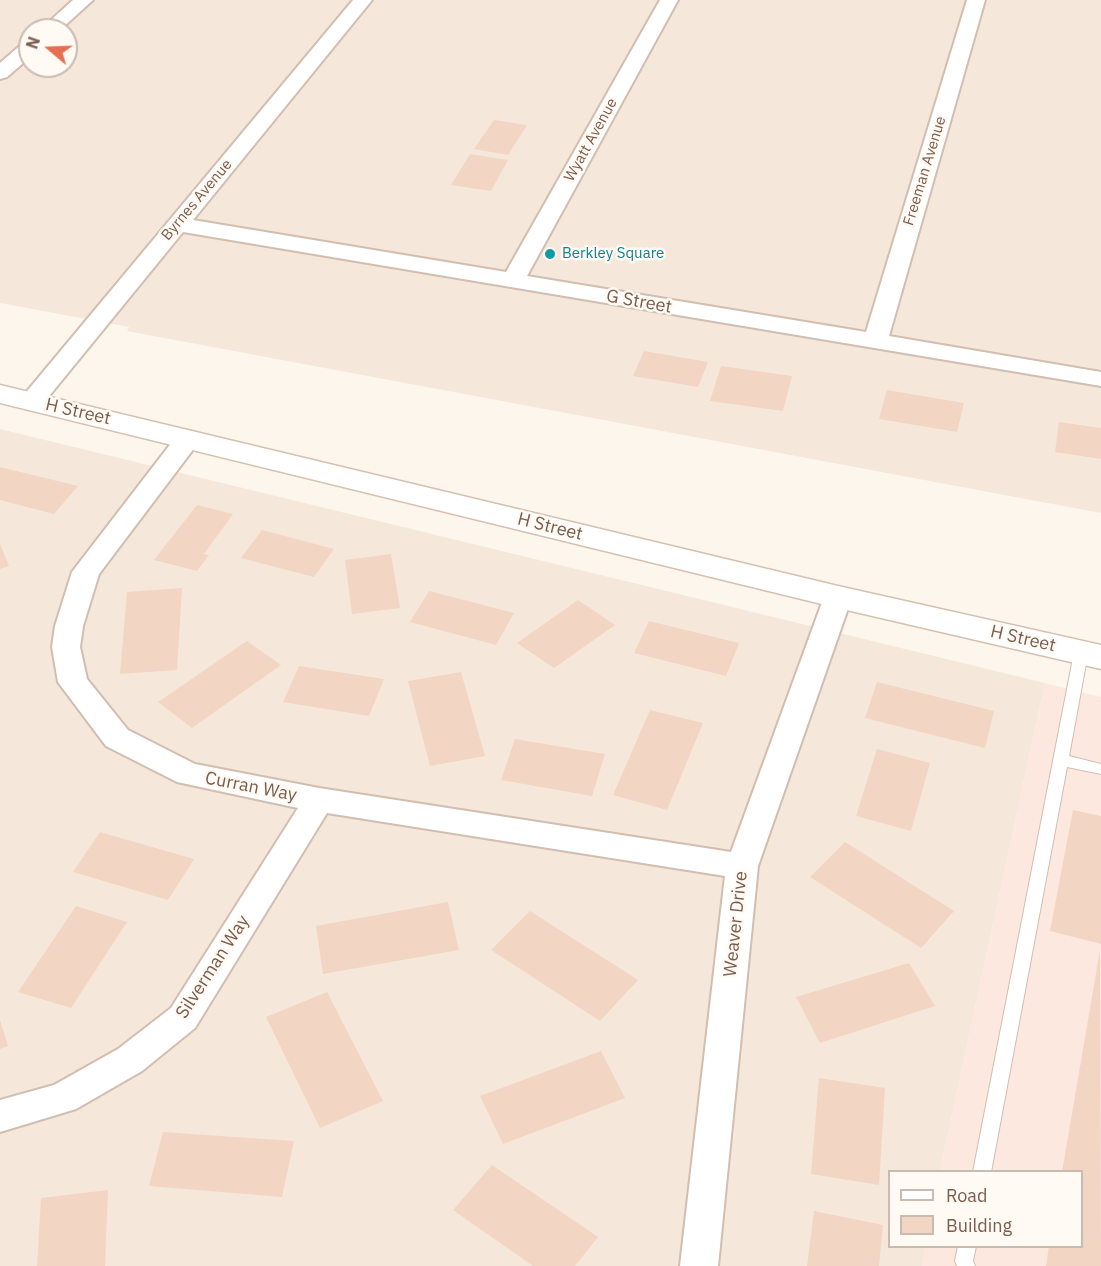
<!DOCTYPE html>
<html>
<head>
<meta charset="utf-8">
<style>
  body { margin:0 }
  #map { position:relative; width:1101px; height:1266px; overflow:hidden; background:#fdf6ec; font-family:"IBM Plex Sans",sans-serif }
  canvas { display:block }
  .legend { position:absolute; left:888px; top:1170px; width:195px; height:78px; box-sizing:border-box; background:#fffaf3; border:2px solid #cabbb1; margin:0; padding:8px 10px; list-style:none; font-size:18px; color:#7a5c4d }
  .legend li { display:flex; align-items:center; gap:12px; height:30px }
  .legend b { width:30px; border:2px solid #cabbb1 }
  .north { position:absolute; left:18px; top:18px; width:60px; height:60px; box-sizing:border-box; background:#fffaf3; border:2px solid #cabbb1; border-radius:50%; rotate:289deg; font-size:16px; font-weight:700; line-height:24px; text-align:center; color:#7a5c4d }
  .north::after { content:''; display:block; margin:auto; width:21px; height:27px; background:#e76f51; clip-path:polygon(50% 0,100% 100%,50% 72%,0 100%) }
</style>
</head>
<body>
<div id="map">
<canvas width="1101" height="1266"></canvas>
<ul class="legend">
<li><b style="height:8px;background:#fff"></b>Road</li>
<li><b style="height:16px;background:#f3d5c3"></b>Building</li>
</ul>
<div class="north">N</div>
</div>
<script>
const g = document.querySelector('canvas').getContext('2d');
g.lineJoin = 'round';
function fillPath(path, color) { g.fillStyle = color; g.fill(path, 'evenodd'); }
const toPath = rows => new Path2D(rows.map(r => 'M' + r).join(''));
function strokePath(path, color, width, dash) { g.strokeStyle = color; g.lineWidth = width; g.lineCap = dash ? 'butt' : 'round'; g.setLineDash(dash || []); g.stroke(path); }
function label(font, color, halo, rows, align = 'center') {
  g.font = font + ' "IBM Plex Sans",sans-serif'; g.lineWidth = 5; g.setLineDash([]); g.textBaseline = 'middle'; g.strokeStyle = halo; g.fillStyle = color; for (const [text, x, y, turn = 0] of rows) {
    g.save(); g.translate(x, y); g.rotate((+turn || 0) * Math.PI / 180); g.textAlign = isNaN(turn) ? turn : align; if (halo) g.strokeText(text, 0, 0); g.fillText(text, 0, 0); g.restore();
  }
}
const residential = toPath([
  [0,0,1101,0,1101,513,127,331,129,327,0,303],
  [30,30,66,30,66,66,30,66],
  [0,429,1045,683,940,1171,890,1172,890,1246,926,1247,922,1266,0,1266]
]);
const commercial = toPath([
  [1045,683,1101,697,1101,1266,922,1266,926,1247,1082,1246,1082,1172,940,1171]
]);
const building = toPath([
  [494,120,527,125,508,155,474,149],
  [470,154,508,160,491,191,451,185],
  [644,351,708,362,698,387,633,376],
  [721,366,792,376,783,411,710,401],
  [887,390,964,403,957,432,879,419],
  [1059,422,1101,428,1101,459,1055,452],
  [0,467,78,486,54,514,0,500],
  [197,505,233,514,204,554,209,555,197,571,154,560],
  [262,530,334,549,314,577,241,558],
  [0,544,9,566,0,569],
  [391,554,400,608,352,614,345,560],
  [182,588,177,670,120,674,127,592],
  [429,591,514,613,496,645,410,622],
  [578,600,615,625,554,668,517,643],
  [649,621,739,643,726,676,634,653],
  [247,641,281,665,192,728,158,702],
  [299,666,384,679,369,716,283,702],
  [461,672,485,756,430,766,408,681],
  [877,682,994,711,985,748,865,718],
  [650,710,703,723,667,810,613,795],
  [515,739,605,754,592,796,501,780],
  [877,749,930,763,911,831,856,816],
  [1073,810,1101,816,1101,944,1050,931],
  [100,832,194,859,168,900,73,872],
  [845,842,954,911,921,948,810,877],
  [448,902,459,950,323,974,316,926],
  [76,906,127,922,71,1008,18,992],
  [530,911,638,980,600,1021,491,950],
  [1100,950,1101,1266,1046,1266,1049,1246,1082,1246,1082,1172,1062,1172],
  [909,963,935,1006,820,1043,796,997],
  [327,992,383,1101,320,1128,266,1017],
  [0,1020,8,1046,0,1049],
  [601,1051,625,1098,503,1144,480,1096],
  [819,1078,885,1088,879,1185,811,1174],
  [163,1132,294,1141,282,1197,149,1186],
  [492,1165,598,1237,575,1266,533,1266,453,1210],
  [108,1190,105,1266,37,1266,41,1198],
  [814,1211,883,1225,879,1266,807,1266]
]);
const lane = toPath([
  [1081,648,1088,653,1069,756,1101,764,1101,774,1067,767,991,1172,973,1172,1074,653,1081,648],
  [958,1246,976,1246,973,1261,975,1266,957,1266,955,1261,958,1246]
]);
const street = toPath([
  [73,0,93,0,60,30,40,30,73,0],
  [353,0,372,0,193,220,506,272,660,0,678,0,527,276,866,332,967,0,985,0,889,336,1101,372,1101,386,183,232,41,406,32,409,23,406,20,401,23,396,353,0],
  [30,41,30,57,7,77,0,79,0,63,23,43,30,41],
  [188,431,197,433,201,439,99,574,83,626,80,647,87,679,128,730,195,764,319,788,731,852,824,597,828,590,838,587,848,590,852,597,758,866,718,1266,680,1266,725,876,327,813,195,1028,142,1071,76,1109,0,1132,0,1100,54,1085,118,1049,171,1008,298,808,177,782,106,746,58,682,52,647,55,626,72,572,179,433,188,431]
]);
const secondary = toPath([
  [0,385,838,586,1101,645,1101,669,838,608,0,403,0,385]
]);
const markers = [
  [550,254,6,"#0f9aa8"]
];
const farStreetnames = [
  ["Wyatt Avenue",591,140,-61],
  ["Freeman Avenue",925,171,-73],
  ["Byrnes Avenue",197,200,-50]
];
const farCulturenames = [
  ["Berkley Square",562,254]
];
const streetNames = [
  ["G Street",639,302,10],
  ["H Street",78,412,13],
  ["H Street",550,527,14],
  ["H Street",1023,639,13],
  ["Curran Way",251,787,11],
  ["Weaver Drive",736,924,-84],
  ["Silverman Way",213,967,-57]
];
fillPath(residential, '#f5e8da');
fillPath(commercial, '#fde8e0');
fillPath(building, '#f3d5c3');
strokePath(lane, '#d1beb0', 2);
strokePath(street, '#d1beb0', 4);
strokePath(secondary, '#d6c0b0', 3);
fillPath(lane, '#fff');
fillPath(street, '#fff');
fillPath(secondary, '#fff');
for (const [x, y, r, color] of markers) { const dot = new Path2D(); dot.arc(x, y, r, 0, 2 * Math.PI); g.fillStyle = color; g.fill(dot); strokePath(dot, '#fffaf3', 2); }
label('15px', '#7a5c4d', '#fffaf3', farStreetnames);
label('15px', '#0d838f', '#fffaf3', farCulturenames, 'left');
label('18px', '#7a5c4d', '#fffaf3', streetNames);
</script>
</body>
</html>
